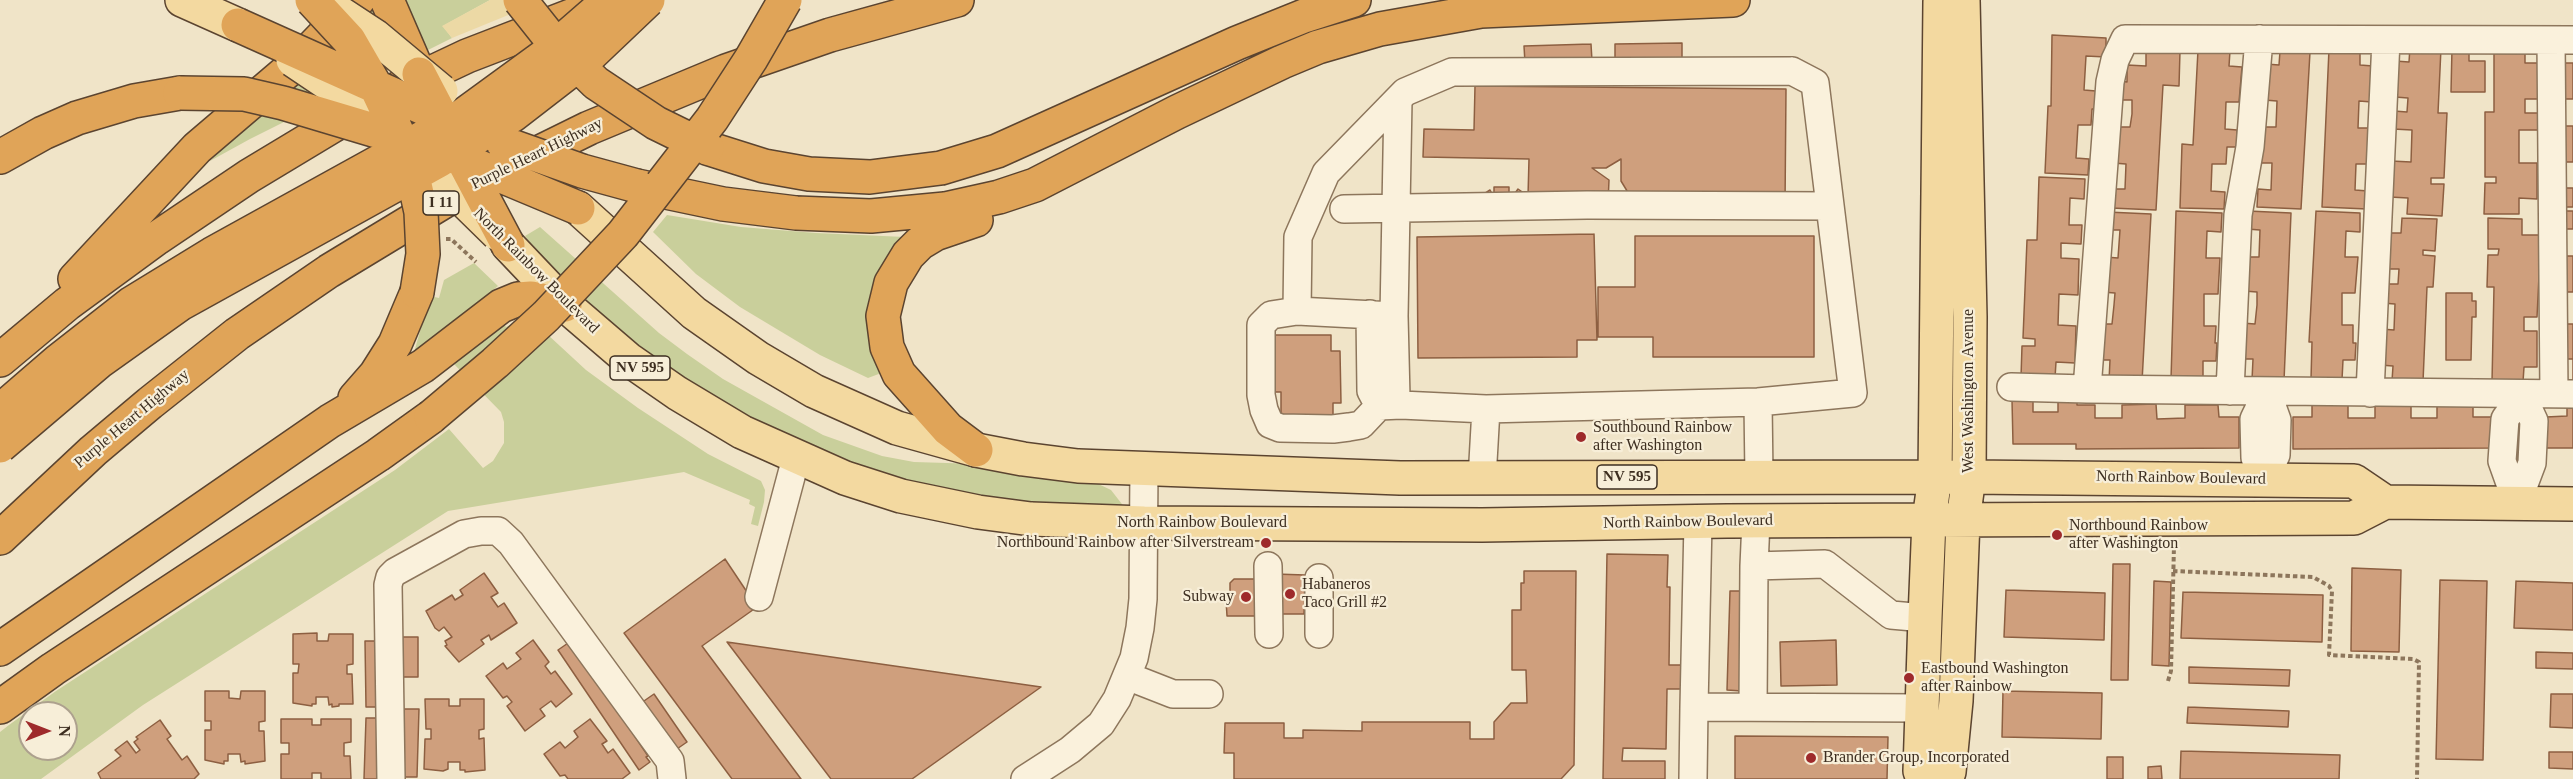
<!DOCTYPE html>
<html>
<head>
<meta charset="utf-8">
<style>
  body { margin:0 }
  #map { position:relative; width:2573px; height:779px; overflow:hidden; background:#f0e4c8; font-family:Georgia,serif }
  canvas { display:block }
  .north { position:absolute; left:18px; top:701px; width:60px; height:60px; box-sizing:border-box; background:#f7eed8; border:2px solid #ada18e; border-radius:50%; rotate:90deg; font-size:16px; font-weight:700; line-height:24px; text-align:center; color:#3d2e20 }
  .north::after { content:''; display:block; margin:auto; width:21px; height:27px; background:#9e2a2b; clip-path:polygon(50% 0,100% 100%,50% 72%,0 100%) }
</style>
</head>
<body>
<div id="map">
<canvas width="2573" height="779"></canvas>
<div class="north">N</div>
</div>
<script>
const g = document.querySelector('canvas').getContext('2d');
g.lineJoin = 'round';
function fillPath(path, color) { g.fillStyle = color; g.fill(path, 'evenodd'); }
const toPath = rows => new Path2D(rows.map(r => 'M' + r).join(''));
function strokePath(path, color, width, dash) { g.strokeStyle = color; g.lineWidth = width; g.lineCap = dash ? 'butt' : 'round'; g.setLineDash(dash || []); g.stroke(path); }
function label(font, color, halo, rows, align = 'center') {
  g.font = font + ' Georgia,serif'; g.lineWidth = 4.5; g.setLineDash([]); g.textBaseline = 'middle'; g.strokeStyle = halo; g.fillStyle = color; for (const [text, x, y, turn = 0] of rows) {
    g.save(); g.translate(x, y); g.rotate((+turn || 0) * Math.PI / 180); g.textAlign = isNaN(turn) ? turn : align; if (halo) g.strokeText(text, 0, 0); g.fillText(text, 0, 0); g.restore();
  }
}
const green = toPath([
  [375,0,490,0,443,26,452,38,250,139,210,161],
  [667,215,741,227,816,233,905,237,884,372,868,378,820,355,740,307,696,274,653,232],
  [540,227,659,333,687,354,723,379,823,435,882,456,914,462,980,464,1090,480,1111,490,1125,508,1081,510,945,492,845,464,713,403,596,316,543,260,525,236],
  [474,263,498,286,480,301,482,304,416,353,415,349,430,296,439,298,444,280],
  [524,318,547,334,586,370,638,408,708,454,761,481,765,490,764,502,758,526,751,524,755,507,749,504,750,500,684,472,448,511,143,705,41,779,0,779,0,732,9,725,56,691,395,470,449,429,483,468,493,461,504,443,504,422,501,412,452,362,504,324,506,327],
  [30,713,66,713,66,749,30,749]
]);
const sand = toPath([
  [490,0,545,0,452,38,442,26]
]);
const building = toPath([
  [2052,35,2106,38,2106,57,2086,56,2084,90,2096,91,2095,109,2092,109,2091,125,2078,125,2076,158,2089,159,2088,175,2045,173,2048,106,2051,106,2052,35],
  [1682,43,1682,59,1615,60,1615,44,1682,43],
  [1591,44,1592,61,1525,63,1524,46,1591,44],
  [2410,47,2441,48,2438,113,2447,113,2444,178,2431,178,2431,184,2444,184,2442,216,2407,214,2408,198,2390,197,2391,161,2411,162,2412,130,2393,129,2394,111,2407,112,2408,98,2395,97,2395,61,2409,62,2410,47],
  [2494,47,2525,47,2525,63,2538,63,2538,99,2525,99,2525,113,2538,113,2538,130,2519,130,2519,163,2537,163,2537,199,2519,198,2519,214,2484,214,2485,183,2496,183,2496,177,2485,177,2485,112,2494,112,2494,47],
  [2452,48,2469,48,2469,61,2485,61,2485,92,2451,92,2452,48],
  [2146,49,2180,51,2179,86,2163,85,2156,210,2111,208,2112,189,2125,189,2126,164,2113,163,2117,127,2130,127,2132,114,2132,100,2119,100,2120,81,2127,82,2127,65,2146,66,2146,49],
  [2329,49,2360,51,2360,65,2373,66,2372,102,2359,101,2358,128,2371,128,2369,164,2356,164,2355,190,2368,191,2367,209,2322,207,2329,49],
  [2198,50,2230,51,2229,66,2242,67,2239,102,2226,102,2225,129,2237,130,2237,147,2227,147,2226,164,2212,164,2211,191,2225,192,2224,209,2180,208,2182,144,2193,145,2198,50],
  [2280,51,2310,52,2301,209,2257,207,2258,189,2271,190,2272,163,2259,163,2263,127,2276,127,2277,101,2264,100,2266,64,2279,65,2280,51],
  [2560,63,2573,63,2573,99,2560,99,2560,63],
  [1475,86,1786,89,1785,206,1635,204,1621,181,1621,159,1606,168,1592,168,1609,180,1608,204,1470,203,1490,190,1494,197,1494,187,1509,187,1509,202,1518,189,1528,196,1529,159,1423,157,1424,129,1474,130,1475,86],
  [2561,126,2573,126,2573,162,2562,162,2561,126],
  [2039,177,2085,179,2084,199,2070,198,2069,225,2082,225,2081,244,2061,243,2061,258,2079,259,2078,295,2059,294,2058,325,2076,326,2075,363,2056,362,2055,378,2021,377,2022,346,2035,346,2035,339,2023,338,2027,240,2037,240,2039,177],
  [2561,188,2573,188,2573,207,2561,207,2561,188],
  [2176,211,2222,213,2221,232,2207,231,2206,258,2220,258,2218,294,2204,294,2204,326,2216,326,2215,343,2217,343,2216,361,2203,361,2203,380,2171,379,2176,211],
  [2248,211,2291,213,2284,381,2252,380,2253,359,2240,359,2242,323,2255,324,2257,305,2257,292,2244,291,2246,257,2259,257,2260,230,2247,229,2248,211],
  [2316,211,2360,213,2360,232,2346,231,2345,257,2358,257,2355,293,2342,293,2342,325,2353,325,2353,343,2356,343,2355,360,2343,360,2342,380,2311,379,2312,342,2309,342,2316,211],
  [2564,211,2573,211,2573,229,2564,229,2564,211],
  [2107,212,2151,214,2142,382,2109,381,2110,360,2098,360,2100,324,2112,324,2114,305,2115,293,2102,292,2105,257,2118,258,2120,230,2106,230,2107,212],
  [2402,218,2437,219,2435,251,2423,250,2423,255,2435,256,2433,287,2427,287,2423,382,2392,381,2393,366,2380,365,2381,329,2394,330,2395,304,2382,303,2383,284,2398,284,2399,269,2381,269,2382,233,2401,233,2402,218],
  [2488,218,2522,219,2522,235,2541,235,2537,317,2524,317,2524,331,2537,331,2537,367,2524,367,2523,382,2492,382,2494,287,2487,287,2488,255,2498,255,2499,249,2488,249,2488,218],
  [1594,234,1597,340,1577,340,1577,357,1418,358,1417,237,1594,234],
  [1635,236,1814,236,1814,357,1653,357,1653,337,1598,337,1598,287,1635,287,1635,236],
  [2564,256,2573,256,2573,292,2563,292,2564,256],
  [2446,293,2472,293,2472,301,2476,301,2476,317,2472,317,2471,360,2446,360,2446,293],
  [2563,324,2573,324,2573,379,2573,359,2560,359,2563,324],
  [1271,335,1331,335,1331,351,1340,351,1341,403,1333,403,1333,423,1281,424,1281,392,1271,392,1271,335],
  [2033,399,2033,412,2058,412,2058,399,2077,399,2077,405,2095,405,2095,418,2122,418,2122,405,2156,404,2157,419,2185,418,2185,405,2218,405,2219,417,2239,417,2239,448,2076,449,2076,444,2013,444,2012,400,2033,399],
  [2437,404,2473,404,2473,417,2492,417,2492,448,2293,449,2293,417,2312,417,2312,405,2348,405,2348,418,2375,418,2375,405,2411,405,2411,418,2437,418,2437,404],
  [2567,404,2573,404,2573,448,2546,448,2546,417,2567,416,2567,404],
  [1607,554,1668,555,1667,587,1670,587,1669,665,1684,665,1683,689,1667,689,1666,749,1623,748,1622,761,1665,761,1665,779,1603,779,1607,554],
  [725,559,757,607,702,646,801,779,732,779,624,633,725,559],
  [2113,564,2130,564,2128,680,2111,680,2113,564],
  [2352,568,2401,570,2399,652,2351,651,2352,568],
  [1524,571,1576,571,1574,765,1561,779,1234,779,1234,753,1224,753,1225,723,1284,723,1284,738,1303,738,1303,730,1362,731,1362,722,1470,722,1470,739,1494,739,1494,722,1511,703,1527,703,1526,670,1512,670,1512,610,1521,610,1521,583,1524,583,1524,571],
  [484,573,498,593,491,597,498,607,504,603,517,623,491,640,489,635,481,640,484,644,459,662,445,646,447,645,445,641,452,637,444,627,439,631,435,628,426,611,452,595,455,600,463,595,460,590,484,573],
  [1275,574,1305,575,1304,614,1274,614,1275,574],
  [1234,579,1260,579,1260,616,1227,616,1226,600,1230,600,1230,583,1234,579],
  [2440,580,2487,581,2483,760,2436,759,2440,580],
  [2154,581,2171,582,2169,666,2152,665,2154,581],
  [2516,581,2573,583,2573,630,2514,628,2516,581],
  [2006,590,2105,593,2104,640,2004,637,2006,590],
  [1730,591,1744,591,1742,691,1727,690,1730,591],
  [2183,592,2323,595,2322,642,2181,638,2183,592],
  [317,633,317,641,328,641,329,634,353,634,353,664,347,665,347,674,352,674,353,704,339,704,339,706,332,707,332,704,329,705,328,697,316,697,316,704,312,704,312,706,293,703,293,673,298,673,299,664,293,664,293,634,317,633],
  [402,637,418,637,418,677,402,677,402,637],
  [533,640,549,662,545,666,551,674,555,671,572,694,556,707,551,701,540,709,545,716,525,731,507,706,512,702,507,696,503,698,486,676,503,663,507,669,521,659,516,653,533,640],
  [1836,640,1837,685,1781,686,1780,642,1836,640],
  [365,641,380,641,381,707,366,707,365,641],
  [571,641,648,756,646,757,650,762,639,770,558,650,571,641],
  [727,642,1041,687,912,779,831,779,727,642],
  [2536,652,2573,653,2573,669,2536,668,2536,652],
  [2189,667,2290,670,2289,686,2189,683,2189,667],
  [205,691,229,691,229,698,240,699,241,691,265,691,265,721,259,722,259,731,264,731,265,761,245,764,245,761,241,762,240,754,228,754,228,761,224,761,224,764,205,760,205,730,211,730,211,721,205,721,205,691],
  [2003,691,2102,693,2101,739,2002,737,2003,691],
  [654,694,687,742,674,751,641,703,654,694],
  [2551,694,2573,694,2573,728,2550,727,2551,694],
  [425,699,449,699,449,706,460,706,460,699,484,699,484,729,479,730,479,739,484,738,485,770,465,772,465,770,460,770,460,762,448,762,448,769,443,771,424,769,425,739,431,739,431,729,426,729,425,699],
  [2188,707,2289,711,2288,727,2187,723,2188,707],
  [404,709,419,709,417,777,402,777,404,709],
  [366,718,381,718,379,779,364,779,366,718],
  [281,719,312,719,312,725,321,725,321,719,351,719,351,742,344,743,344,756,350,756,351,779,321,779,321,773,312,773,312,779,281,779,281,754,289,754,289,743,281,743,281,719],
  [590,719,607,741,602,744,608,753,613,749,630,773,622,779,568,779,565,775,560,776,544,754,560,742,565,748,578,737,574,731,590,719],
  [160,720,171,736,167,739,182,760,187,756,199,774,194,779,101,779,98,773,121,756,115,750,127,741,136,753,140,750,134,742,138,739,136,737,160,720],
  [1735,736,1888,737,1887,779,1735,779,1735,736],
  [2181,751,2340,755,2339,779,2180,779,2181,751],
  [2549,752,2573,752,2573,769,2549,768,2549,752],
  [2107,757,2123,757,2123,779,2107,779,2107,757],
  [2161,766,2162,779,2148,779,2148,767,2161,766]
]);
const path = toPath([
  [446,239,451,239,476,262],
  [2173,571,2313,577,2329,586,2332,591,2329,655,2413,659,2419,662,2417,779],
  [2168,681,2171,671,2174,545]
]);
const minor = toPath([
  [2551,40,2554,394],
  [2573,40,2125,39,2115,60,2110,82,2087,389,2573,394],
  [1792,71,1815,83,1853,393,1758,402,1486,409,1401,405,1396,397,1394,316,1297,311,1298,237,1326,173,1405,92,1452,72,1792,71],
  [1344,209,1587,205,1830,206],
  [1297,311,1271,315,1261,325,1261,395,1264,410,1270,424,1280,428,1333,429,1349,427,1361,425,1379,406,1401,405],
  [1370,314,1371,391,1379,406],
  [1394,316,1398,100],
  [2011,387,2087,389],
  [2230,391,2238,215,2250,147,2259,39],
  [2267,392,2277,420,2276,455,2265,479,2255,458,2254,419,2267,392],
  [2370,393,2386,40],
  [2522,395,2534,421,2532,463,2517,503,2502,461,2505,419,2522,395],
  [1758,402,1759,477],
  [1482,479,1486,409],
  [1268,566,1269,634],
  [1754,566,1756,521],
  [759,597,796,458],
  [1319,634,1319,578],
  [1127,676,1173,694,1209,694],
  [1694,707,1698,522],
  [1753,707,1754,566,1825,564,1891,615,1925,618],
  [391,779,388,585,390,577,395,572,464,534,481,531,498,531,511,543,670,761,672,779],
  [1025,779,1070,750,1101,724,1117,699,1134,658,1140,628,1143,599,1144,468],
  [1693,779,1694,707,1922,708]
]);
const major = toPath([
  [182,0,238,25],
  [578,208,694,313,758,358,814,391,897,428,976,450,1023,459,1078,466,1400,478,1969,477,2354,481,2385,502],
  [508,245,565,305,628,359,677,393,742,432,845,478,901,496,978,512,1031,519,1144,523,1482,525,1727,521,2354,518,2385,502,2573,504],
  [1923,779,1920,771,1925,618,1929,520,1935,477,1940,2],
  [1943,779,1949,772,1956,701,1963,520,1969,477,1970,317,1963,0]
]);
const highway = toPath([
  [387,0,419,74],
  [707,148,764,166,809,174,870,177,941,168,997,151,1237,43,1304,16,1354,0],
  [0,157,43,133,77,118,134,101,180,93],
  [637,186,723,204,796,213,871,216,945,209,999,197,1035,185,1177,112,1282,62,1318,47,1380,29,1481,11,1733,0],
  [75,279,197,148,299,61,358,0],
  [0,360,67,304,157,238,249,176,332,126,395,90,467,56,607,2],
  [355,398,376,374,395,344,417,292],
  [976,450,948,429,899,374,887,347,883,316,891,283,908,255,920,243,935,234,976,220],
  [0,538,93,451,150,403,237,334,329,271,461,191,589,128,726,71,830,35,957,0],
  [0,649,330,421,423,366,501,306,518,299,531,298,565,305],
  [0,707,53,669,378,455,431,417]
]);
const majorBridge = toPath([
  [320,0,375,36,441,91],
  [293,60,345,95,400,138,498,234]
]);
const highwayBridge = toPath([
  [312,0,349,40,375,85,400,138,414,180,421,212,423,254,417,292],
  [520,0,551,39,596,83,656,123,707,148],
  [238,25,441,116],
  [419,74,441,116],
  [180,93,244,94,283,103,400,138,463,160,578,208],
  [503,143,582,171,637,186],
  [463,160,508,245],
  [0,411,58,361,132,303,212,254,462,116,547,54,609,0],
  [431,417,495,363,546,316,623,234,712,119,751,59,785,0],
  [0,446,100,361,180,304,440,160,513,115,588,57,648,0]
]);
const markers = [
  [1581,437,6,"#9e2a2b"],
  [2057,535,6,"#9e2a2b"],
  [1266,543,6,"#9e2a2b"],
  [1290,594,6,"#9e2a2b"],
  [1246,597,6,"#9e2a2b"],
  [1909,678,6,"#9e2a2b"],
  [1811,758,6,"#9e2a2b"]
];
const shields = [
  [441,203,36],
  [640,368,60],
  [1627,477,60]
];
const shieldNames = [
  ["I 11",441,203],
  ["NV 595",640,368],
  ["NV 595",1627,477]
];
const streetNames = [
  ["Purple Heart Highway",537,154,-26],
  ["North Rainbow Boulevard",536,271,45],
  ["West Washington Avenue",1969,391,-90],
  ["Purple Heart Highway",132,419,-40],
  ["North Rainbow Boulevard",2181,478,1],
  ["North Rainbow Boulevard",1688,522,-1],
  ["North Rainbow Boulevard",1202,523]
];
const poiNames = [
  ["Southbound Rainbow",1593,428],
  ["after Washington",1593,446],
  ["Northbound Rainbow",2069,526],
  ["after Washington",2069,544],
  ["Northbound Rainbow after Silverstream",1254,543,"right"],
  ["Habaneros",1302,585],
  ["Taco Grill #2",1302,603],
  ["Subway",1234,597,"right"],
  ["Eastbound Washington",1921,669],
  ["after Rainbow",1921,687],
  ["Brander Group, Incorporated",1823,758]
];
fillPath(green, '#c9cf9b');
fillPath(sand, '#ecd9a5');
fillPath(building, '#cf9f7d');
strokePath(building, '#8d5f41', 1.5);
strokePath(minor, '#8d765c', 30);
strokePath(major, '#5b4430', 36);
strokePath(highway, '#5b4430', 36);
strokePath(path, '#8d765c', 4, [4.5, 3]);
strokePath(minor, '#faf1dc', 27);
strokePath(major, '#f3d9a0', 33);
strokePath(highway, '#e0a458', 33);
strokePath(majorBridge, '#5b4430', 36, []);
strokePath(highwayBridge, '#5b4430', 36, []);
strokePath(majorBridge, '#f3d9a0', 33);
strokePath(highwayBridge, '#e0a458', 33);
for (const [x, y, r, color] of markers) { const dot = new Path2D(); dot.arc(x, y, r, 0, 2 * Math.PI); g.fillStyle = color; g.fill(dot); strokePath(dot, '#f7eed8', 2); }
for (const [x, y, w] of shields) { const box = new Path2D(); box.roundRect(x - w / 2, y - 12, w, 24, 4.5); g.fillStyle = '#f7eed8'; g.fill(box); strokePath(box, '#3d2e20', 1.5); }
label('bold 15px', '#3d2e20', null, shieldNames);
label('16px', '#3d2e20', '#f7eed8', streetNames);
label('16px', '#3d2e20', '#f7eed8', poiNames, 'left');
</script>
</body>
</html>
